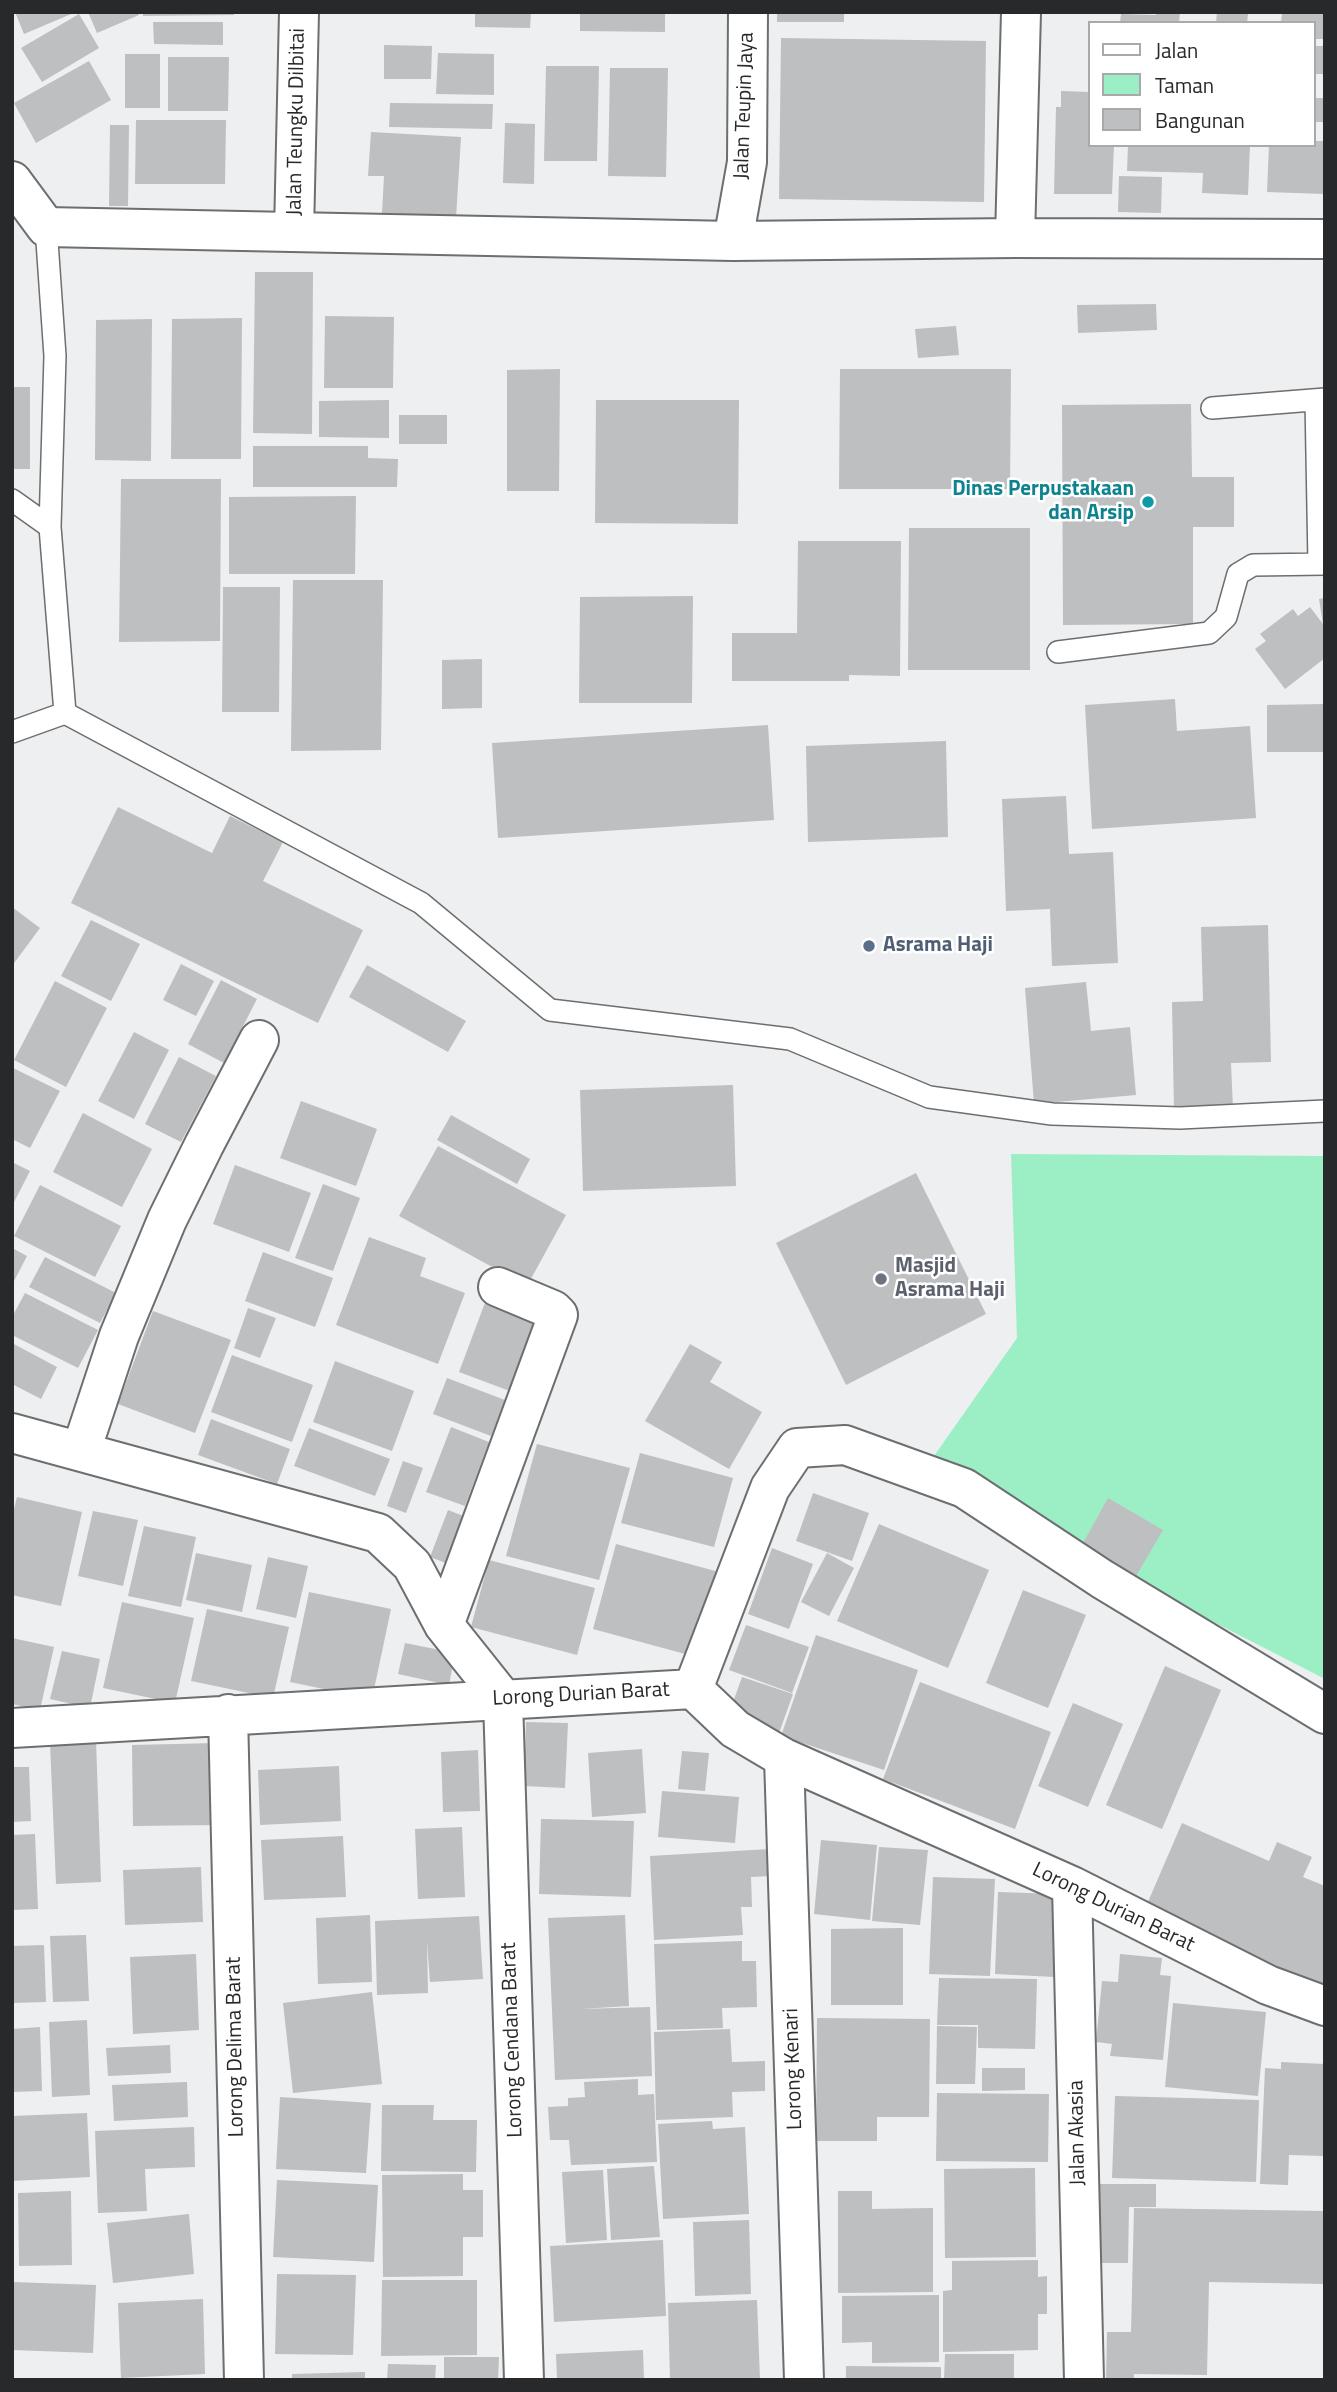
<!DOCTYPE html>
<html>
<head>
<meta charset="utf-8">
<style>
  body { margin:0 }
  #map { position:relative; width:1337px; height:2392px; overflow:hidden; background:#edeff0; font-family:"Titillium Web",sans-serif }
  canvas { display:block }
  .frame { position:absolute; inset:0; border:14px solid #28292a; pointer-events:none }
  .legend { position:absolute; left:1088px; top:21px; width:228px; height:126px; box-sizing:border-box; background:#fff; border:2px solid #a9a9aa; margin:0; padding:9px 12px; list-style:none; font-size:21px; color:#28292a }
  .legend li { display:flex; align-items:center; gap:14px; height:35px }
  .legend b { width:35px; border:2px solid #a9a9aa }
</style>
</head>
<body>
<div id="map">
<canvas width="1337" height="2392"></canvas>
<div class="frame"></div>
<ul class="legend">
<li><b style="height:9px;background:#fff"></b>Jalan</li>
<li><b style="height:19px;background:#9cefc4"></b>Taman</li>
<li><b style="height:19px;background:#bdbfc1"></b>Bangunan</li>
</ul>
</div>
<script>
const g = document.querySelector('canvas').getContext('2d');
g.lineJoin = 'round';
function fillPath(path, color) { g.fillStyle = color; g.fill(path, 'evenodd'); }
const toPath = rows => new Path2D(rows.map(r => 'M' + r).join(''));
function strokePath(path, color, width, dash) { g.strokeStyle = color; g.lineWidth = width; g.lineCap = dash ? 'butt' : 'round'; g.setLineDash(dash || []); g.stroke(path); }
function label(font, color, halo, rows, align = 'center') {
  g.font = font + ' "Titillium Web",sans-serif'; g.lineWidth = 5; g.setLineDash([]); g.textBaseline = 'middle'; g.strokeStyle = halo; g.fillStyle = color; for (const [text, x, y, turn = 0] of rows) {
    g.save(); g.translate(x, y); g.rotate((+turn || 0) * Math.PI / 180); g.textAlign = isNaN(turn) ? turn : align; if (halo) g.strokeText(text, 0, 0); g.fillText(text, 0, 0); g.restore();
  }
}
const green = toPath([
  [1011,1154,1325,1156,1325,1679,922,1473,1017,1338]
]);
const building = toPath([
  [15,12,76,12,24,34],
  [88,12,138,12,139,15,97,33],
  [143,12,234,12,234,15,143,16],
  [475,12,531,12,530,28,475,27],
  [580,12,665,12,665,32,580,31],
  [777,12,844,12,844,22,777,22],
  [1156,12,1180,12,1179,23,1120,23,1121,14,1156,15],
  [1217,12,1248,14,1247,23,1216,23],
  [1282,12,1325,12,1325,39,1314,39,1314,23,1281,23],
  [79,14,99,48,42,82,21,48],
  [153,22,223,22,223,45,154,44],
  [781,38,986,41,984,202,779,199],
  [384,45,432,46,431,79,384,79],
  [1314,46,1325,46,1325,74,1314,74],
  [438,53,494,54,494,95,436,94],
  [125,54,160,54,160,108,125,108],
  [168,57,229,57,228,111,168,111],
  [89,61,111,100,36,143,14,103],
  [546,66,599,66,597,161,544,161],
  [610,68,668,68,666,177,608,176],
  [1061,91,1090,92,1090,145,1114,145,1112,194,1054,194,1056,107,1061,107],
  [1314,98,1325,98,1325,122,1314,122],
  [390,103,493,104,492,129,389,127],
  [136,120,226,120,225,184,135,184],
  [505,123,535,124,534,184,503,183],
  [110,125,129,125,128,206,109,206],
  [371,132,461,137,456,218,382,214,384,176,368,176],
  [1314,141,1325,141,1325,194,1267,192,1269,145,1314,145],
  [1128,145,1250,145,1248,195,1202,193,1203,173,1127,171],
  [1119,176,1162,177,1161,213,1118,212],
  [255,272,313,272,312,434,253,433],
  [1156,304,1157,330,1078,333,1077,305],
  [325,316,394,317,393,388,324,388],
  [242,318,241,459,171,459,172,319],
  [152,319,151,461,95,460,96,320],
  [956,326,959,355,918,358,915,329],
  [560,369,559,491,507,491,507,370],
  [840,369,1011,369,1010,489,839,489],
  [12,387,30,387,30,469,12,469],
  [389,400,389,438,319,437,319,401],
  [596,400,739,400,738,524,595,523],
  [1191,404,1192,477,1234,477,1234,527,1193,527,1193,624,1063,625,1062,405],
  [399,415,447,415,447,444,399,444],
  [253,446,368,446,368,458,398,459,397,487,253,487],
  [121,479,221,479,220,641,119,642],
  [356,496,355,574,229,574,229,497],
  [909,528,1030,528,1030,670,908,670],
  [798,541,901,541,900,676,849,675,849,681,732,681,732,633,797,633],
  [293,580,383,580,381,750,291,751],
  [223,587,280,587,279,712,222,712],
  [693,596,692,703,579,703,580,597],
  [1325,598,1325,658,1285,689,1255,649,1266,641,1260,634,1293,609,1298,616,1310,607,1323,624,1319,599],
  [482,659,482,708,442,709,442,660],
  [1175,699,1177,731,1250,726,1256,818,1092,829,1085,705],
  [1325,704,1325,752,1267,752,1267,705],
  [768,725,774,820,498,838,492,743],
  [946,741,948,837,808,842,806,746],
  [1066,796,1069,854,1113,852,1118,963,1052,966,1050,909,1006,911,1002,799],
  [118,807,212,853,230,816,283,842,263,881,363,930,318,1023,71,903],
  [12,907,40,928,12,966],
  [91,920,140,944,111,1001,61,976],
  [1268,925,1271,1062,1231,1063,1233,1109,1174,1111,1172,1002,1203,1001,1201,927],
  [181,964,214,981,196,1016,163,1000],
  [367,965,466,1021,448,1052,349,997],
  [221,980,257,999,224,1063,188,1044],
  [55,981,107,1008,66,1087,14,1060],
  [1086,982,1091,1031,1130,1027,1136,1095,1034,1104,1025,988],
  [134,1032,169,1050,134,1119,98,1101],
  [179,1057,216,1076,181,1142,145,1124],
  [13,1068,60,1091,30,1148,12,1139],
  [733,1085,736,1186,583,1191,580,1090],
  [301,1101,377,1129,356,1186,280,1158],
  [83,1113,152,1149,122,1207,53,1172],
  [451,1115,530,1159,517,1184,437,1140],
  [438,1146,566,1215,527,1286,399,1216],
  [12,1162,30,1171,12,1206],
  [235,1165,311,1193,289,1252,213,1224],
  [916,1173,986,1314,846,1385,776,1243],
  [323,1184,360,1198,333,1271,295,1258],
  [40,1185,121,1226,95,1277,14,1236],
  [369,1237,426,1258,420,1276,465,1293,438,1364,336,1325],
  [12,1248,27,1256,12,1285],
  [263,1252,333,1278,315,1327,245,1301],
  [45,1257,116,1293,100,1323,29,1287],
  [25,1293,98,1330,78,1368,12,1335,12,1317],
  [486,1300,542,1321,515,1393,459,1372],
  [248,1308,276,1318,260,1358,234,1348],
  [153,1311,231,1340,195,1433,118,1404],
  [12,1343,57,1367,41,1399,12,1384],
  [690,1344,722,1362,710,1382,762,1412,729,1469,645,1421],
  [232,1355,313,1385,292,1442,211,1412],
  [335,1361,414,1391,392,1451,313,1422],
  [447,1378,505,1400,491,1436,433,1414],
  [211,1419,290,1449,277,1484,198,1455],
  [451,1427,489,1442,465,1506,426,1492],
  [309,1428,390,1459,375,1496,294,1466],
  [537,1444,630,1468,599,1580,506,1556],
  [640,1453,733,1478,714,1547,621,1523],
  [403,1461,423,1468,406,1513,387,1506],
  [813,1493,869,1513,852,1561,796,1541],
  [17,1497,82,1512,61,1606,12,1595,12,1517],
  [1108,1498,1163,1530,1136,1576,1082,1545],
  [448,1510,476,1521,459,1568,430,1557],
  [93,1511,138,1520,123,1586,78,1576],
  [879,1524,989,1570,948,1668,837,1621],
  [144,1526,196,1537,181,1607,128,1596],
  [616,1544,719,1572,696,1657,593,1629],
  [772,1548,813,1564,789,1629,748,1614],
  [196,1553,252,1565,242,1612,186,1600],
  [827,1553,854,1568,829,1616,801,1602],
  [268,1557,308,1566,296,1618,256,1609],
  [489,1560,595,1588,577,1655,471,1627],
  [1023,1590,1086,1615,1048,1708,986,1683],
  [309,1592,391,1609,372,1699,290,1682],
  [122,1602,194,1618,175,1703,103,1688],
  [207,1609,289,1627,273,1698,191,1681],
  [746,1625,809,1647,792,1693,729,1670],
  [816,1635,918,1670,884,1770,781,1736],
  [12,1638,54,1647,40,1710,12,1704],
  [405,1643,455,1653,449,1685,398,1674],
  [62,1651,100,1659,90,1708,50,1699],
  [1165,1666,1221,1690,1162,1829,1106,1805],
  [742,1677,793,1694,778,1736,727,1719],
  [920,1682,1051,1732,1015,1829,883,1779],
  [1073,1703,1123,1724,1088,1807,1038,1786],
  [526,1722,568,1723,565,1788,524,1786],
  [96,1741,101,1882,56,1884,50,1743],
  [217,1743,217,1825,133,1826,132,1745],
  [642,1749,646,1813,592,1817,588,1753],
  [478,1750,480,1811,443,1812,441,1752],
  [682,1751,709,1753,705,1791,678,1789],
  [339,1766,341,1821,260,1825,258,1770],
  [12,1767,29,1767,31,1821,12,1822],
  [662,1791,739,1797,735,1843,658,1837],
  [541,1819,634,1821,631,1897,539,1894],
  [1182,1823,1269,1861,1277,1842,1312,1857,1303,1877,1325,1886,1325,1990,1144,1911],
  [462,1827,465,1897,418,1899,415,1829],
  [35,1834,38,1909,12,1910,12,1835],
  [343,1836,346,1897,264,1900,261,1840],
  [821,1840,877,1845,870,1920,814,1914],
  [879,1847,928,1850,920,1925,872,1921],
  [770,1849,771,1876,751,1877,752,1907,741,1907,743,1935,654,1940,650,1856],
  [201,1867,203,1922,125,1925,123,1870],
  [933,1877,995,1879,990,1976,929,1974],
  [998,1892,1058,1894,1055,1977,995,1974],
  [370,1915,372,1982,318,1984,316,1918],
  [625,1915,629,2006,580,2009,650,2007,652,2076,555,2080,548,1918],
  [479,1916,483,1979,430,1982,427,1941,428,1993,377,1995,375,1921],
  [903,1928,903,2005,831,2005,831,1929],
  [86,1935,89,2001,53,2002,50,1936],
  [742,1941,742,1961,756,1961,757,2007,722,2008,723,2028,657,2030,654,1944],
  [44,1945,46,2002,12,2003,12,1946],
  [196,1954,199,2030,133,2034,130,1957],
  [1120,1954,1162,1958,1160,1975,1171,1976,1163,2060,1110,2056,1112,2044,1096,2042,1102,1981,1118,1982],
  [939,1978,1037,1979,1035,2049,978,2048,978,2025,937,2025],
  [372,1992,382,2084,293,2093,283,2003],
  [1173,2003,1266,2012,1258,2096,1165,2087],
  [817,2018,930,2019,929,2117,877,2117,877,2141,816,2141],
  [87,2020,90,2095,52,2097,49,2022],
  [937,2026,977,2027,975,2084,936,2084],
  [40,2027,42,2091,12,2092,12,2029],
  [730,2029,732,2062,765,2061,765,2091,732,2092,733,2117,656,2120,654,2032],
  [170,2045,171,2073,108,2076,106,2048],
  [1281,2062,1325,2064,1325,2156,1289,2155,1288,2185,1260,2184,1265,2068,1281,2069],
  [982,2068,1025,2068,1025,2090,982,2091],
  [638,2079,638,2095,654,2094,657,2162,571,2165,569,2140,550,2140,548,2107,568,2106,568,2098,585,2097,584,2082],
  [187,2082,188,2117,114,2121,112,2085],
  [937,2093,1049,2094,1048,2162,936,2161],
  [1115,2096,1259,2100,1256,2182,1112,2178],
  [280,2097,371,2103,366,2173,276,2169],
  [382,2105,434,2105,433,2120,477,2120,476,2172,381,2171],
  [87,2113,90,2177,12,2181,12,2116],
  [712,2121,713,2129,745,2127,749,2214,663,2219,658,2124],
  [194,2127,195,2167,145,2169,147,2211,98,2213,95,2131],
  [654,2166,660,2237,611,2240,607,2169],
  [1035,2168,1036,2257,945,2258,944,2169],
  [603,2170,607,2240,566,2243,562,2172],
  [463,2174,463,2190,483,2190,483,2237,463,2237,463,2276,383,2277,382,2175],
  [277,2180,378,2185,374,2262,273,2257],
  [1100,2184,1156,2184,1156,2207,1129,2207,1128,2263,1099,2263],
  [71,2191,72,2265,19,2266,18,2193],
  [838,2191,872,2191,872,2209,933,2208,933,2292,838,2293],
  [1134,2208,1325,2211,1325,2284,1209,2282,1207,2375,1134,2374,1134,2380,1106,2380,1107,2332,1131,2332],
  [189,2214,194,2274,113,2283,107,2223],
  [749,2220,751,2294,695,2296,693,2222],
  [663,2240,666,2316,554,2322,550,2246],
  [1038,2260,1038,2277,1047,2276,1047,2314,1038,2314,1038,2350,943,2352,943,2291,952,2290,952,2261],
  [277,2274,356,2275,353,2355,275,2354],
  [382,2280,477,2280,477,2355,381,2356],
  [12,2282,96,2285,93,2353,12,2350],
  [939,2295,939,2362,872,2363,872,2342,842,2343,842,2296],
  [203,2299,205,2374,121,2378,118,2303],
  [757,2300,760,2380,670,2380,668,2303],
  [643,2350,644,2380,557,2380,556,2354],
  [945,2354,1014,2354,1014,2380,944,2380],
  [444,2357,499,2357,498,2380,444,2380],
  [388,2364,436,2365,435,2380,387,2380],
  [846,2366,941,2367,941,2380,846,2380],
  [365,2372,365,2380,292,2380,292,2374]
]);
const lane = toPath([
  [46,227,55,356,50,527,65,713,421,903,550,1010,790,1039,929,1097,1052,1114,1180,1118,1325,1111],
  [1316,400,1319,564],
  [1212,408,1325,399],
  [12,500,50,527],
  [1058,652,1209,633,1226,617,1238,574,1253,565,1325,564],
  [12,732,65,713]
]);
const street = toPath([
  [12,181,46,227,733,241,1015,238,1325,239],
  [294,232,299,12],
  [1015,238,1021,12],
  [733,241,747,162,748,12],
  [12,1433,378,1533,412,1565,444,1625,503,1699,524,2380],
  [81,1451,119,1336,167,1220,204,1145,259,1040],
  [444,1625,558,1315,553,1310,498,1287],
  [693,1689,770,1488,797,1448,845,1445,964,1488,1102,1579,1325,1714],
  [228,1714,244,2380],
  [12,1728,693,1689,735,1729,784,1758,1072,1886,1268,1985,1325,2006],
  [784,1758,804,2380],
  [1072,1886,1084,2380]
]);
const markers = [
  [1148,502,7,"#0f9aa8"],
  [869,946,7,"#5c6f8a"],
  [881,1279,7,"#6b7280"]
];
const streetNames = [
  ["Jalan Teupin Jaya",745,106,-88],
  ["Jalan Teungku Dilbitai",297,122,-89],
  ["Lorong Durian Barat",581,1695,-3],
  ["Lorong Durian Barat",1113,1908,26],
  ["Lorong Cendana Barat",513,2040,-92],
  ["Lorong Delima Barat",236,2047,-91],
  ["Lorong Kenari",794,2069,-92],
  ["Jalan Akasia",1078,2133,-91]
];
const cultureNames = [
  ["Dinas Perpustakaan",1134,490],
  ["dan Arsip",1134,514]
];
const serviceNames = [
  ["Asrama Haji",883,946]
];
const worshipNames = [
  ["Masjid",895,1267],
  ["Asrama Haji",895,1291]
];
fillPath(green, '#9cefc4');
fillPath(building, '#bdbfc1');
strokePath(lane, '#6c6e6f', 24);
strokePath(street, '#6c6e6f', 42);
strokePath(lane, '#fff', 21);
strokePath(street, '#fff', 38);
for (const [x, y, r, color] of markers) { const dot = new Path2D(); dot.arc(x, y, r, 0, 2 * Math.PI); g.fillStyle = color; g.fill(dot); strokePath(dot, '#fff', 2.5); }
label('21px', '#28292a', '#fff', streetNames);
label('bold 21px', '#0d838f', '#fff', cultureNames, 'right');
label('bold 21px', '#4e5e75', '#fff', serviceNames, 'left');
label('bold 21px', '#5b616d', '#fff', worshipNames, 'left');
</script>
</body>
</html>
